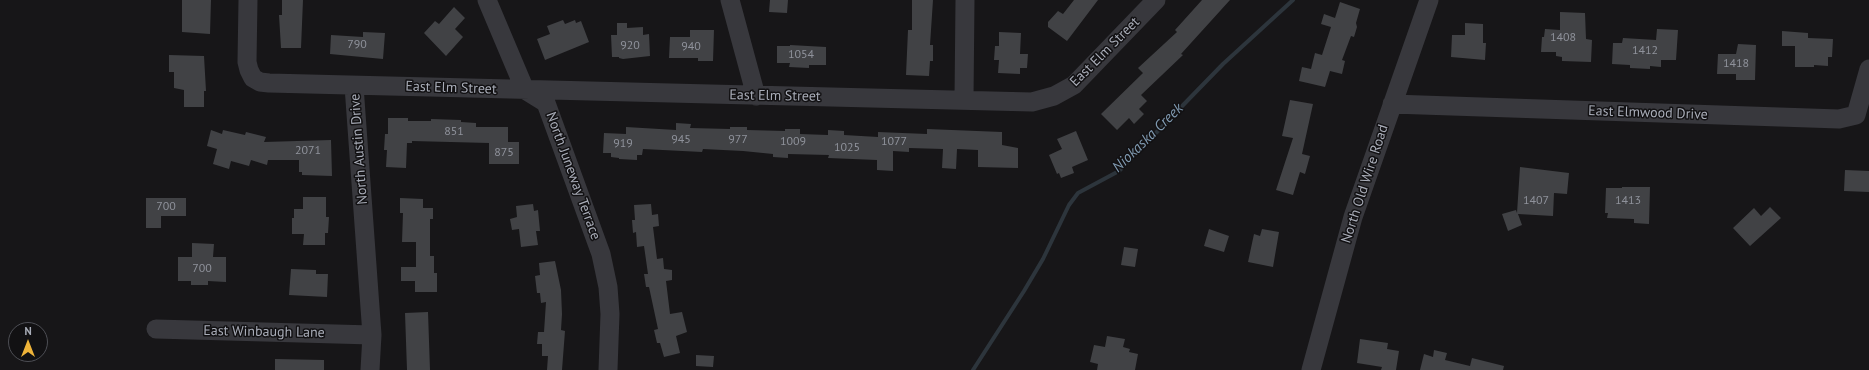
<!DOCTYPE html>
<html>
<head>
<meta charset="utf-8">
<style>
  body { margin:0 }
  #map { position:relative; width:1869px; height:370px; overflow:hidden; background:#171618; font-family:"PT Sans",sans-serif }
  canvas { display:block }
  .north { position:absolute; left:8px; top:322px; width:40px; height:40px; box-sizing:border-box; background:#121113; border:1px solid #4e4f55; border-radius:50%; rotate:0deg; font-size:11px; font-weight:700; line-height:16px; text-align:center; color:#a9adb8 }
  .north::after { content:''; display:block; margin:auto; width:14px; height:18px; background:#eeb339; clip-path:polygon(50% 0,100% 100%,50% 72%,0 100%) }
</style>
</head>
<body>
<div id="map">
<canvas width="1869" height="370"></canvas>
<div class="north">N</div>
</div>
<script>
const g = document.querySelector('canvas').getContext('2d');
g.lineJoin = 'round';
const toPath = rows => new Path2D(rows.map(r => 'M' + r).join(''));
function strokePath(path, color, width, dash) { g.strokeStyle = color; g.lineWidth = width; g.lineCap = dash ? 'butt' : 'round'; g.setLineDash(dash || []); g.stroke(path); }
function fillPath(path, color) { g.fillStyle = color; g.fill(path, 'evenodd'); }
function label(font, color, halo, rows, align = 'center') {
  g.font = font + ' "PT Sans",sans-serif'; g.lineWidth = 3; g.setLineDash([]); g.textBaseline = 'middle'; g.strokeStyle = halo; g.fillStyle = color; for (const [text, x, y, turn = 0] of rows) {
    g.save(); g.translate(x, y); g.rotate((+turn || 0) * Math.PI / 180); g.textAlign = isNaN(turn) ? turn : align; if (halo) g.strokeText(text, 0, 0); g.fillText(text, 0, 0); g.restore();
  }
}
const stream = toPath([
  [973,370,1024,291,1043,259,1069,205,1078,193,1119,171,1223,64,1293,0]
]);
const building = toPath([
  [182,0,211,0,210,34,182,32],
  [282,0,303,0,301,48,281,48,279,15,282,15],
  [770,0,788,0,787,13,769,12],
  [912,0,933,0,930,45,933,45,933,61,930,61,929,76,906,75,908,30,912,30],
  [1074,0,1098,0,1067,41,1048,27,1048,22,1058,11,1063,14],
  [1202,0,1230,0,1181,54,1183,55,1141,95,1147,101,1139,109,1144,114,1134,124,1129,118,1117,130,1101,114,1143,73,1138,68,1177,32,1175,30],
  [1340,2,1360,9,1356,23,1357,27,1354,37,1351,36,1342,60,1345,61,1342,74,1330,71,1325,87,1299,81,1302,67,1311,69,1315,53,1322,55,1331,27,1321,24,1324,14,1335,18],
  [454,7,465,18,455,29,463,37,446,56,424,33,435,21,439,24],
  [1560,12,1585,13,1586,39,1592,40,1591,62,1562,61,1562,57,1556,56,1556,52,1541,52,1542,37,1544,37,1545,29,1560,30],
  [563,20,565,24,575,20,576,23,581,21,589,42,545,60,537,39,550,34,547,26],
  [617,23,627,23,627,28,643,27,643,35,649,34,650,56,623,59,619,58,619,57,612,57,611,35,617,35],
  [1465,23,1483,24,1483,43,1486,43,1485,60,1451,57,1452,35,1465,35],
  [1657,29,1678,30,1676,60,1661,60,1661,67,1650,66,1650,69,1630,68,1630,65,1612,64,1613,43,1622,43,1623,38,1656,40],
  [690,30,714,30,713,61,698,61,698,58,669,58,670,37,690,37],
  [1782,31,1808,33,1808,38,1833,39,1832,57,1828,57,1828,66,1814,65,1814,67,1795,67,1795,46,1782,46],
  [363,32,385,33,383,59,330,54,331,35,363,37],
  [999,32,1021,33,1020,54,1028,54,1027,68,1020,68,1020,74,998,73,999,60,994,60,995,46,999,46],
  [1738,44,1756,45,1755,80,1736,80,1736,74,1717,74,1718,54,1736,54],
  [790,45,826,47,826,65,809,65,809,68,789,67,790,63,777,63,777,46,790,46],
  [169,55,204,56,206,91,204,91,204,107,184,107,184,90,174,88,174,72,169,72],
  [1290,100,1313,104,1302,154,1310,156,1305,174,1300,172,1293,195,1276,190,1293,138,1282,136],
  [388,118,408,118,408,121,431,121,431,119,461,120,461,122,476,123,476,127,508,127,508,142,519,142,519,164,489,164,489,143,412,141,412,143,407,143,406,168,386,167,387,150,384,150,385,134,388,134],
  [676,123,691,124,690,128,730,129,730,127,747,127,747,130,785,131,785,129,800,129,800,134,828,135,828,130,844,131,844,135,878,137,878,132,927,134,927,129,1002,132,1002,145,1018,148,1018,168,978,167,978,150,957,149,956,169,942,168,943,149,909,148,909,152,893,151,893,171,877,170,877,160,828,158,829,155,788,154,788,158,773,157,773,154,743,151,703,149,702,152,643,149,642,155,637,155,637,160,619,159,619,158,611,157,611,153,603,153,604,133,626,134,626,127,676,130],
  [211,130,222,134,223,130,245,135,246,132,266,137,264,142,331,140,332,176,302,175,302,172,299,172,299,160,268,160,267,165,251,160,249,166,231,161,229,169,213,164,217,149,207,146],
  [1076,131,1088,160,1072,167,1074,173,1061,178,1059,173,1057,174,1049,155,1062,149,1057,139],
  [1520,167,1569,173,1567,194,1554,193,1553,216,1518,214,1522,225,1508,231,1502,214,1516,210,1517,213],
  [1845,170,1869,171,1869,192,1844,191],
  [1622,187,1650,187,1649,224,1634,223,1634,219,1607,218,1608,213,1605,213,1606,188,1622,188],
  [303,197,326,197,326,217,329,217,328,233,325,233,325,245,303,245,304,234,292,234,292,218,294,218,294,209,303,209],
  [146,198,186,198,186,216,161,216,161,228,146,228],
  [400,198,423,199,423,208,433,208,433,219,430,219,430,256,434,256,434,273,437,273,437,292,415,292,415,281,401,281,401,267,416,267,416,242,402,242,403,213,400,213],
  [533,204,534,211,538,210,540,231,536,231,538,245,521,247,519,229,512,230,510,219,517,217,516,206],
  [651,204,652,215,658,214,659,226,653,227,657,259,663,258,664,269,672,270,672,280,666,281,670,314,682,312,687,332,676,336,680,353,664,357,660,343,657,343,654,330,658,329,649,287,646,287,644,274,648,274,644,246,637,247,636,232,633,233,632,220,635,220,634,205],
  [1770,207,1781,218,1750,246,1733,228,1754,208,1761,216],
  [1209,229,1229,236,1224,252,1204,246],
  [1262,229,1279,232,1273,267,1248,262,1254,234,1260,236],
  [192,243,214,244,213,257,226,257,226,282,208,281,208,285,191,285,191,281,178,281,178,257,192,257],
  [1124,247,1138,249,1135,267,1121,265],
  [555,261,561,290,562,314,561,330,565,331,562,370,547,370,548,356,542,356,542,344,537,344,538,332,544,332,546,302,541,303,540,293,537,293,535,276,540,275,539,263],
  [291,269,316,270,316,274,328,274,327,297,289,295],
  [428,312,430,370,407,370,405,313],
  [1107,336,1125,339,1123,347,1130,349,1129,352,1138,354,1135,370,1097,370,1098,364,1090,362,1094,345,1105,347],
  [1360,339,1388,343,1387,349,1399,351,1396,370,1381,370,1382,367,1357,363],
  [1434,350,1447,353,1445,360,1470,366,1472,358,1504,366,1503,370,1420,370,1424,354,1433,357],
  [696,355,714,356,713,367,696,366],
  [275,359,324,360,324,370,275,370]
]);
const minor = toPath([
  [248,0,247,62,249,70,253,78,260,82,269,83,1032,102,1054,96,1074,85,1156,0],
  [487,0,525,90,546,103,601,254,608,287,610,314,608,370],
  [730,0,756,96],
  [354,86,372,335,370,370],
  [964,99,965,0],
  [1392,104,1839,119,1856,115,1869,69],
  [156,329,372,335],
  [1311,370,1353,217,1429,0]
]);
const numberNames = [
  ["1408",1563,38],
  ["790",357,45],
  ["920",630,46],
  ["940",691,47],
  ["1412",1645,51],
  ["1054",801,55],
  ["1418",1736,64],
  ["851",454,132],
  ["945",681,140],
  ["977",738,140],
  ["1009",793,142],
  ["1077",894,142],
  ["919",623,144],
  ["1025",847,148],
  ["2071",308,151],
  ["875",504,153],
  ["1407",1536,201],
  ["1413",1628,201],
  ["700",166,207],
  ["700",202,269]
];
const streetNames = [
  ["East Elm Street",1105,52,-45],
  ["East Elm Street",451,88,2],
  ["East Elm Street",775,96,1],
  ["East Elmwood Drive",1648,113,2],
  ["North Austin Drive",359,149,-94],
  ["North Juneway Terrace",573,176,70],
  ["North Old Wire Road",1365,184,-72],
  ["East Winbaugh Lane",264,332,1]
];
const waterNames = [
  ["Niokaska Creek",1148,138,-44]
];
strokePath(stream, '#2d353c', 4);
fillPath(building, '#414245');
strokePath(minor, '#38383d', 19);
label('12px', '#8f929b', null, numberNames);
label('14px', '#a9adb8', '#121113', streetNames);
label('italic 15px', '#819bb2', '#121113', waterNames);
</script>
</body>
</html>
